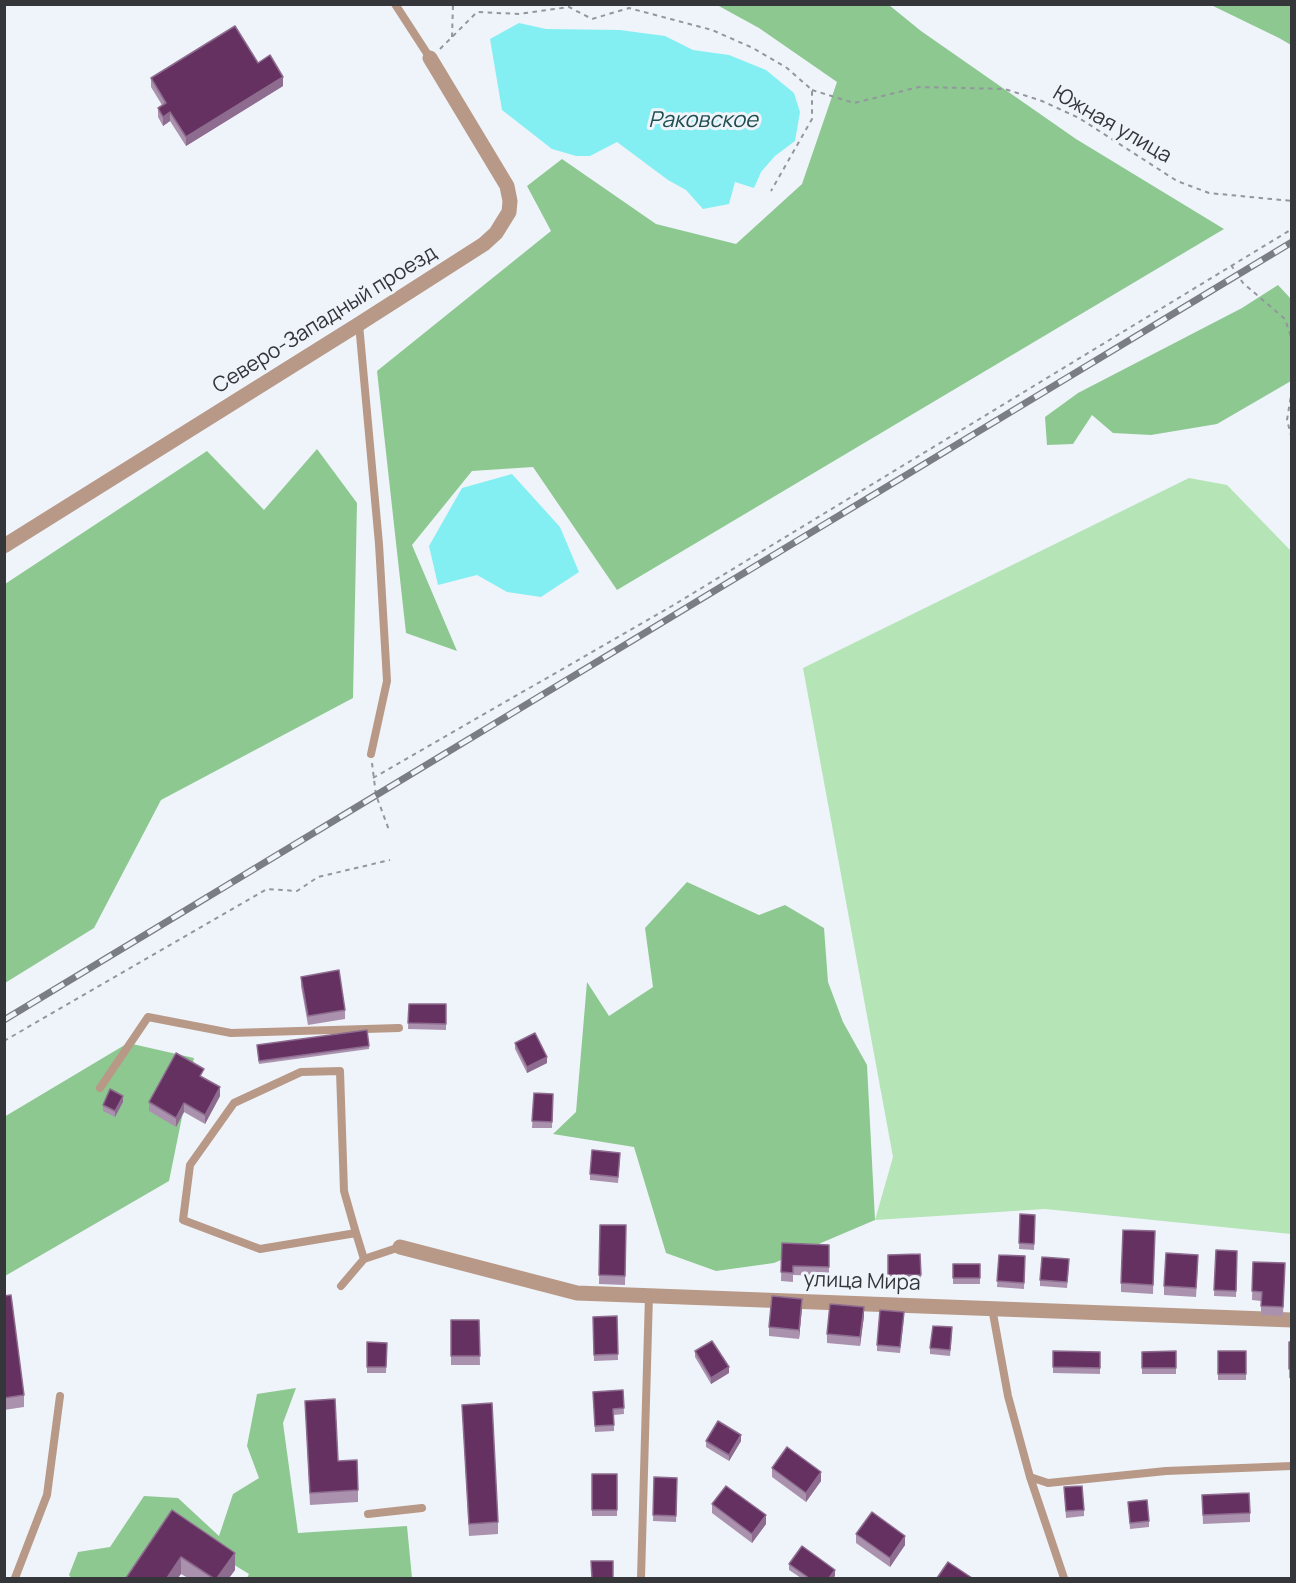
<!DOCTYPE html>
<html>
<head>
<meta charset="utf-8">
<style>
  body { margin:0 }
  #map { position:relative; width:1296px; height:1583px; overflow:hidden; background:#eff4fb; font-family:Manrope,sans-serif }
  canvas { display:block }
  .frame { position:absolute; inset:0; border:6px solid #343639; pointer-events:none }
</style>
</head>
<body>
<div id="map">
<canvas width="1296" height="1583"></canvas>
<div class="frame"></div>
</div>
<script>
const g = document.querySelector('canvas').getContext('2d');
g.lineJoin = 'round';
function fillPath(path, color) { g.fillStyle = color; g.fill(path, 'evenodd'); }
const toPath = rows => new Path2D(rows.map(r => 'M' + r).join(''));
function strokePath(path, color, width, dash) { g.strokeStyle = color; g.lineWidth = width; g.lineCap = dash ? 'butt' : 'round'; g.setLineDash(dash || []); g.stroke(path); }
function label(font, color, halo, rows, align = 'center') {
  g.font = font + ' Manrope,sans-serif'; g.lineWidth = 6; g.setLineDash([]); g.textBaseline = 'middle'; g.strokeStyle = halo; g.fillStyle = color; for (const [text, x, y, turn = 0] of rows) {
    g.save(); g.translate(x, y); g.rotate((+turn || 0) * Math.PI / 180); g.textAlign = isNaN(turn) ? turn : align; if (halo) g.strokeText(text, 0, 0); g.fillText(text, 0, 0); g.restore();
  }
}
const green = toPath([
  [1189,478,1227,485,1291,551,1291,1234,1045,1209,875,1220,893,1157,803,668]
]);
const forest = toPath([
  [717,5,889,5,921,31,1076,139,1224,229,617,590,533,467,472,471,412,545,457,651,406,633,377,371,551,231,527,186,562,159,656,224,736,244,802,184,837,82,759,28],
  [1211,5,1291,5,1291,45,1279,38],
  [1278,285,1291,299,1291,381,1217,424,1151,435,1113,433,1092,415,1073,444,1047,445,1045,417,1078,393,1242,308],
  [317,449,357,503,353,698,161,800,94,928,5,983,5,584,207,451,264,510],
  [687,882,759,915,785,905,824,928,828,982,843,1022,867,1065,875,1220,774,1263,716,1271,666,1253,634,1147,553,1134,576,1112,587,982,609,1016,653,987,645,928],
  [128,1043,194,1058,169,1181,5,1276,4,1117],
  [296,1388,283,1423,298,1533,407,1526,412,1578,247,1578,249,1574,169,1525,134,1578,71,1578,69,1575,78,1552,110,1547,144,1496,178,1498,219,1536,233,1494,259,1478,247,1446,257,1394]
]);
const water = toPath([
  [519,23,546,29,620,30,665,36,693,50,729,55,766,70,794,93,800,112,795,141,775,156,761,172,754,188,735,182,729,204,703,209,686,190,668,180,617,142,590,156,576,156,552,149,502,110,490,39],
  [512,474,560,527,579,572,541,597,507,592,477,575,438,585,429,546,462,488]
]);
const path = toPath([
  [452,37,453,4],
  [440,49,477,12,519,14,569,7,592,19,629,8,712,30,753,48,787,68,812,90,812,119,771,191],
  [812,90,854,103,919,87,1005,89,1042,101,1079,118,1177,181,1209,193,1292,201],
  [1231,265,1243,283,1285,319,1292,340],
  [1292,389,1287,420,1292,439],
  [372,763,376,795,389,830],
  [373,778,672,606,1292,229],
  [4,1041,267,889,297,891,318,877,390,860]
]);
const service = toPath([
  [395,4,430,58],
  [359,324,379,544,387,681,371,754],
  [100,1088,148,1017,231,1033,399,1028],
  [356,1233,260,1249,183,1220,190,1165,234,1103,301,1072,340,1071,344,1191,356,1233,364,1259],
  [341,1286,364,1259,400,1247],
  [992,1308,1008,1396,1030,1477,1064,1578],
  [1030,1477,1048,1483,1166,1471,1292,1466],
  [368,1514,422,1508],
  [15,1578,47,1495,60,1396],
  [641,1578,649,1295]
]);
const minor = toPath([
  [4,546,359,324,484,244,496,233,509,212,510,201,507,186,430,58],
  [400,1247,577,1293,1292,1320]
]);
const rail = toPath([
  [4,1020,1292,242]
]);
const wall = toPath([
  [151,78,283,86,186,146,170,121,163,126,158,117,158,108,162,105,151,87],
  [301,977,345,1010,345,1019,308,1025,301,986],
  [409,1004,446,1004,446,1030,408,1029],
  [515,1043,547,1063,527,1073,515,1049],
  [369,1046,369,1049,259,1064,257,1048],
  [204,1078,220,1096,205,1124,184,1112,176,1127,149,1111,149,1102],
  [534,1093,553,1094,552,1128,532,1128],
  [123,1102,115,1117,103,1111,103,1105],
  [620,1159,618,1183,590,1180,590,1174],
  [1020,1214,1035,1215,1034,1250,1019,1249],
  [600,1225,626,1225,625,1285,599,1284],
  [1155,1231,1153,1294,1121,1292,1121,1283],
  [782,1243,829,1245,829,1276,793,1275,793,1282,781,1281],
  [1216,1250,1237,1251,1236,1297,1214,1296],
  [920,1254,921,1281,888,1281,888,1255],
  [999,1255,1025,1256,1024,1289,997,1287],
  [1253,1262,1285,1263,1283,1316,1261,1315,1261,1301,1252,1300],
  [953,1264,980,1264,980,1284,953,1284],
  [1198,1264,1196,1297,1164,1295,1164,1286],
  [1069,1265,1067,1288,1040,1286,1040,1280],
  [4,1296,24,1395,24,1407,4,1410],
  [802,1308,799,1339,769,1336,769,1327],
  [617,1316,618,1360,594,1361,593,1317],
  [864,1316,860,1346,827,1343,827,1334],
  [904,1318,900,1353,877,1351,877,1345],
  [451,1320,479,1320,480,1365,451,1365],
  [952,1333,950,1356,930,1354,930,1348],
  [367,1342,387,1343,386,1373,367,1373],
  [1289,1342,1292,1342,1292,1378,1289,1378],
  [695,1351,729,1373,711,1384,695,1357],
  [1053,1351,1100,1352,1100,1374,1053,1373],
  [1176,1351,1176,1374,1142,1374,1142,1352],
  [1218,1351,1246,1351,1246,1380,1218,1380],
  [623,1390,624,1414,614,1415,614,1431,595,1432,593,1392],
  [305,1401,338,1461,358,1490,358,1502,310,1505],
  [462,1405,498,1522,498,1534,469,1536],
  [706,1441,741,1441,729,1461,706,1447],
  [772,1468,821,1481,806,1502,772,1477],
  [592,1474,617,1474,617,1516,592,1516],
  [654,1477,677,1478,676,1522,653,1521],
  [1064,1487,1084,1510,1084,1516,1066,1518],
  [1202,1495,1250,1513,1250,1522,1203,1524],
  [1128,1502,1149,1521,1149,1527,1130,1529],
  [712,1504,766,1524,752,1543,712,1513],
  [172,1510,235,1570,229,1578,188,1578,181,1574],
  [856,1534,905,1545,890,1567,856,1543],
  [789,1564,835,1576,833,1578,801,1578,789,1570]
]);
const shadedWall = toPath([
  [283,77,283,86,186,146,186,137],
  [170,112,170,121,163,126,163,117],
  [547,1057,547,1063,527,1073,527,1067],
  [220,1087,220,1096,205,1124,205,1115],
  [123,1096,123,1102,115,1117,115,1111],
  [184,1103,184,1112,176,1127,176,1118],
  [802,1299,802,1308,799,1339,799,1330],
  [864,1307,864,1316,860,1346,860,1337],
  [729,1367,729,1373,711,1384,711,1378],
  [741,1435,741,1441,729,1461,729,1455],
  [821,1472,821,1481,806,1502,806,1493],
  [766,1515,766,1524,752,1543,752,1534],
  [905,1536,905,1545,890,1567,890,1558],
  [235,1553,235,1570,229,1578,217,1578],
  [181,1557,181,1574,178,1578,167,1578],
  [835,1570,835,1576,833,1578,829,1578]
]);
const building = toPath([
  [235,26,258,63,270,55,283,77,186,137,170,112,163,117,158,108,166,103,151,78,235,26],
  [339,970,345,1010,308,1016,301,977,339,970],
  [409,1004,446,1004,446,1024,408,1023,409,1004],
  [367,1030,369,1046,259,1061,257,1045,367,1030],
  [535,1033,547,1057,527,1067,515,1043,535,1033],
  [176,1053,204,1069,200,1076,220,1087,205,1115,184,1103,176,1118,149,1102,176,1053],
  [110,1089,123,1096,115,1111,103,1105,110,1089],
  [534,1093,553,1094,552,1122,532,1121,534,1093],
  [592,1150,620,1153,618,1177,590,1174,592,1150],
  [1020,1214,1035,1215,1034,1244,1019,1243,1020,1214],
  [600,1225,626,1225,625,1276,599,1275,600,1225],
  [1123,1230,1155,1231,1153,1285,1121,1283,1123,1230],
  [782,1243,829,1245,829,1267,793,1266,793,1273,781,1272,782,1243],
  [1216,1250,1237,1251,1236,1291,1214,1290,1216,1250],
  [1166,1253,1198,1255,1196,1288,1164,1286,1166,1253],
  [920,1254,921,1275,888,1275,888,1255,920,1254],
  [999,1255,1025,1256,1024,1283,997,1281,999,1255],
  [1042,1257,1069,1259,1067,1282,1040,1280,1042,1257],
  [1253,1262,1285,1263,1283,1307,1261,1306,1262,1292,1252,1291,1253,1262],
  [953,1264,980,1264,980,1278,953,1278,953,1264],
  [11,1295,24,1395,4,1398,4,1296,11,1295],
  [772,1296,802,1299,799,1330,769,1327,772,1296],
  [830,1304,864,1307,860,1337,827,1334,830,1304],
  [880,1310,904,1312,900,1347,877,1345,880,1310],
  [617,1316,618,1354,594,1355,593,1317,617,1316],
  [451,1320,479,1320,480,1356,451,1356,451,1320],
  [933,1326,952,1327,950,1350,930,1348,933,1326],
  [712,1341,729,1367,711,1378,695,1351,712,1341],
  [367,1342,387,1343,386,1367,367,1367,367,1342],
  [1289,1342,1292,1342,1292,1369,1289,1369,1289,1342],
  [1053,1351,1100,1352,1100,1368,1053,1367,1053,1351],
  [1176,1351,1176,1368,1142,1368,1142,1352,1176,1351],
  [1218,1351,1246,1351,1246,1374,1218,1374,1218,1351],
  [623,1390,624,1408,613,1409,614,1425,595,1426,593,1392,623,1390],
  [335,1399,338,1461,357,1460,358,1490,310,1493,305,1401,335,1399],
  [492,1403,498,1522,469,1524,462,1405,492,1403],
  [718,1421,741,1435,729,1455,706,1441,718,1421],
  [787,1447,821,1472,806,1493,772,1468,787,1447],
  [592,1474,617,1474,617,1510,592,1510,592,1474],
  [654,1477,677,1478,676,1516,653,1515,654,1477],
  [726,1486,766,1515,752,1534,712,1504,726,1486],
  [1082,1486,1084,1510,1066,1511,1064,1487,1082,1486],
  [1249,1493,1250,1513,1203,1515,1202,1495,1249,1493],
  [1147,1500,1149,1521,1130,1523,1128,1502,1147,1500],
  [172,1510,235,1553,217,1578,213,1578,181,1557,167,1578,126,1578,172,1510],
  [872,1512,905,1536,890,1558,856,1534,872,1512],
  [802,1546,835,1570,829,1578,809,1578,789,1564,802,1546],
  [591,1561,613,1561,613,1578,592,1578,591,1561],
  [948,1562,972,1578,937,1578,948,1562]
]);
const streetNames = [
  ["Южная улица",1112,125,30],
  ["Северо-Западный проезд",325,320,-32],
  ["улица Мира",862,1282,2]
];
const waterNames = [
  ["Раковское",703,121]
];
fillPath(green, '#b5e4b6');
fillPath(forest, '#8dc890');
fillPath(water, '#84eff2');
strokePath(path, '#93969c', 2, [4.5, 4.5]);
strokePath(service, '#b89987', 8);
strokePath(minor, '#b89987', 15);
strokePath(rail, '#7a7d82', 7);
strokePath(rail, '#eff4fb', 4.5, [14]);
fillPath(wall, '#aa92ae');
fillPath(shadedWall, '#8e6c8f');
fillPath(building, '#643161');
strokePath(building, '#8e6c8f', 1.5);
label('21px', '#343639', '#eff4fb', streetNames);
label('italic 22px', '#1e4e50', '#eff4fb', waterNames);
</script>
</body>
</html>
